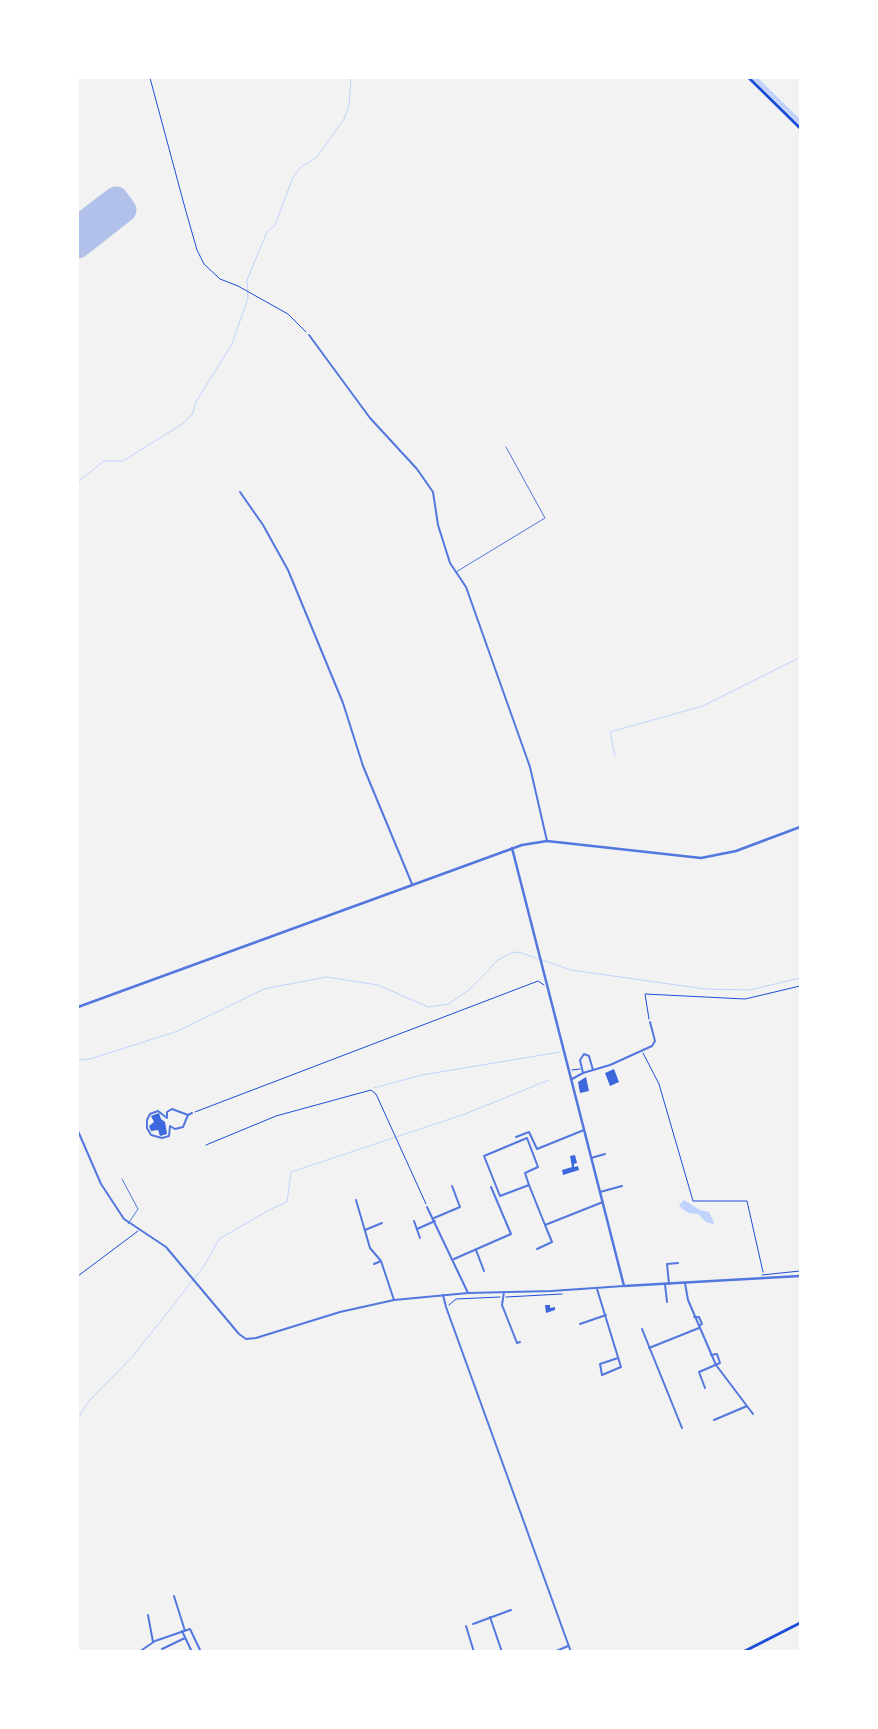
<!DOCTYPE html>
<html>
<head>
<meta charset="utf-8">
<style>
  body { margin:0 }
  #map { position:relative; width:878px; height:1729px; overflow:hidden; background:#f2f2f2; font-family:Arial,sans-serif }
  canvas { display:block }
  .frame { position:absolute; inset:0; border:79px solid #fff; pointer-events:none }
</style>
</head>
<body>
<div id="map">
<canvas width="878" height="1729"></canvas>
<div class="frame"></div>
</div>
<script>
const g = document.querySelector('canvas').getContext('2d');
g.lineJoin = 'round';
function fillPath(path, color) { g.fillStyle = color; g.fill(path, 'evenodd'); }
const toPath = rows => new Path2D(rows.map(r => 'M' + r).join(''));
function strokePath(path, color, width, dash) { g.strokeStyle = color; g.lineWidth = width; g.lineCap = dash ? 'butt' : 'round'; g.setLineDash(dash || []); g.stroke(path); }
const water = toPath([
  [684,1200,700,1210,709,1212,714,1222,713,1224,706,1222,698,1214,689,1213,681,1208,679,1205]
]);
const stream = toPath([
  [78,482,104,461,123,461,182,424,192,415,196,402,232,344,248,298,247,280,267,232,275,225,293,177,301,167,316,158,344,119,349,105,351,78],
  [615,756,610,732,703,706,797,659],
  [78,1060,90,1059,178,1031,264,989,326,977,378,985,428,1007,449,1004,471,988,498,960,511,953,519,952,571,970,705,989,750,990,800,978],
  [374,1088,422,1075,560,1052],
  [78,1418,89,1401,133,1356,204,1266,219,1239,269,1210,287,1202,291,1172,465,1114,549,1080]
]);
const canal = toPath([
  [755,78,800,122]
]);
const runway = toPath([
  [78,228,116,199,124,210,78,246]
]);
const building = toPath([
  [614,1069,619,1082,610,1086,605,1073],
  [586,1077,589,1091,580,1093,578,1082],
  [159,1113,161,1119,165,1122,167,1134,160,1136,158,1130,151,1131,149,1126,154,1122,151,1116],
  [575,1155,577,1163,574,1164,574,1167,578,1166,579,1170,563,1175,562,1170,572,1167,570,1156],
  [545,1305,550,1305,550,1308,555,1307,555,1310,546,1313]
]);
const path = toPath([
  [150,78,185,208,197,250,204,264,220,279,238,286,288,314,306,332],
  [649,1019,645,994,745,999,800,986],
  [643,1053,659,1084,693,1201,747,1201,763,1272],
  [572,1070,580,1069],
  [195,1112,538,981,544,985],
  [206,1145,276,1116,371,1090,376,1094,426,1204],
  [762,1275,800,1271],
  [78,1276,138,1231],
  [506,1297,562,1294],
  [449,1305,456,1299,500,1297]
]);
const service = toPath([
  [456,572,545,518,506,447],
  [122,1179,138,1209,128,1224]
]);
const pedestrian = toPath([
  [188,1115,183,1127,175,1129,170,1126,169,1136,162,1138,151,1135,147,1128,147,1120,150,1114,158,1111,167,1118,167,1112,172,1109,188,1115,192,1113]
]);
const minor = toPath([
  [309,335,370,418,417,469,433,492,438,525,450,563,466,587,530,767,547,841],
  [240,492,263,525,288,570,343,703,363,766,412,884],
  [583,1073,580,1060,584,1054,589,1056,593,1070],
  [572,1079,583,1073,610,1065,652,1046,655,1041,650,1022],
  [78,1131,101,1184,124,1219,166,1247,239,1334,246,1339,256,1338,340,1312,394,1300,468,1293,551,1291,624,1286],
  [516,1137,529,1132,537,1149,584,1130],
  [591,1158,605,1154],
  [529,1185,525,1173,538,1167,527,1138,484,1156,500,1196,529,1185,545,1225,603,1202],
  [600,1192,622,1186],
  [356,1200,370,1248,381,1261,394,1300],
  [427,1207,468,1293],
  [434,1218,460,1207,452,1186],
  [414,1221,420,1238],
  [417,1229,435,1221],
  [365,1230,382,1223],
  [537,1249,552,1242,545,1225],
  [476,1250,484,1271],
  [454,1259,511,1234,491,1187],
  [374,1264,381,1261],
  [685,1283,688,1300,716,1365,753,1414],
  [665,1284,667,1302],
  [669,1284,667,1264,678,1263],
  [597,1289,621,1367,602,1375,600,1364,618,1358],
  [504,1292,502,1305,517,1343,520,1342],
  [443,1295,446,1307,571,1652],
  [694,1317,699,1317,702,1324,699,1326],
  [580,1324,606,1315],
  [642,1329,682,1428],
  [649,1348,699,1328],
  [705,1388,699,1372,720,1363,717,1354,711,1355],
  [714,1420,747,1406],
  [174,1596,185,1631],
  [148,1615,153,1642],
  [490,1617,502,1652],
  [473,1624,511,1610],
  [466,1626,474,1652],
  [182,1631,192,1652],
  [162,1649,185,1638],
  [139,1652,155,1641,190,1629,201,1652],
  [554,1652,568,1646]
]);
const tertiary = toPath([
  [512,848,624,1286,800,1276],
  [78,1007,522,845,547,841,701,858,736,851,800,827]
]);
const primary = toPath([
  [749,78,800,128],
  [743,1652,800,1623]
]);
fillPath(water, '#bfd3fe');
strokePath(stream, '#bfd3fe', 1);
strokePath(canal, '#bfd3fe', 4);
strokePath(runway, '#b2c1ea', 25);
fillPath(building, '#3d67dc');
strokePath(path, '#1d4ed8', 1);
strokePath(service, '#5277de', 1);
strokePath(pedestrian, '#5277de', 2);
strokePath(minor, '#5277de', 2);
strokePath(tertiary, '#5277de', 2.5);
strokePath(primary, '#1d4ed8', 3);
</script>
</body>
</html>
